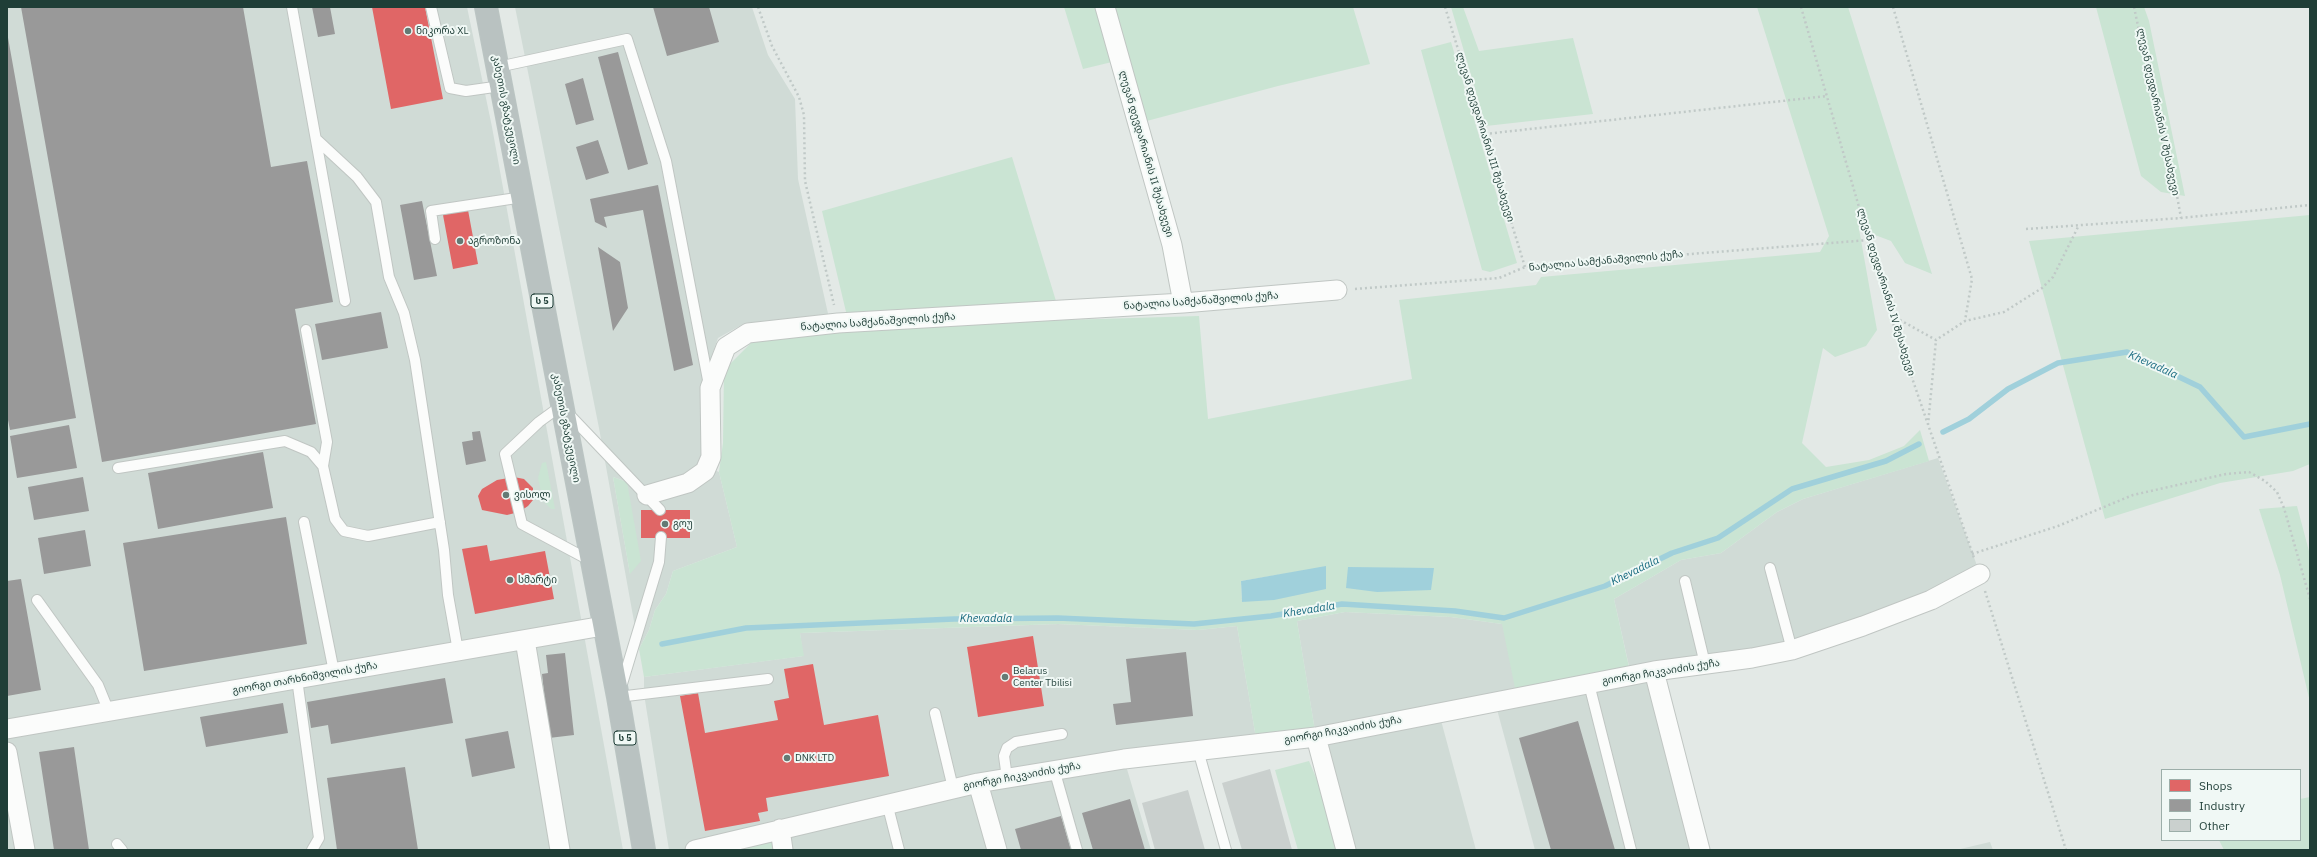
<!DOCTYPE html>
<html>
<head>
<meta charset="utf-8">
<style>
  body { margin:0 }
  #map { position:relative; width:2317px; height:857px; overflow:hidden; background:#e3e9e6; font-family:"IBM Plex Sans",sans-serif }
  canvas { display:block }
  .frame { position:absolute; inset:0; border:8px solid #1f3e37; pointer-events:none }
  .legend { position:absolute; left:2161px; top:769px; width:140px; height:72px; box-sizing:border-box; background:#f0f8f5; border:1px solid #9caea9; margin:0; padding:5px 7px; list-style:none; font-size:12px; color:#1f3e37 }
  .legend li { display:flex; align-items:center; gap:8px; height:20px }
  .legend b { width:20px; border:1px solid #9caea9 }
</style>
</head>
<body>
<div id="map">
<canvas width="2317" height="857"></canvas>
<div class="frame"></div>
<ul class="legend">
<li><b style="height:11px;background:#e06666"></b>Shops</li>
<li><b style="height:11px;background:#999"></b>Industry</li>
<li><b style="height:11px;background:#cad0ce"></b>Other</li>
</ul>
</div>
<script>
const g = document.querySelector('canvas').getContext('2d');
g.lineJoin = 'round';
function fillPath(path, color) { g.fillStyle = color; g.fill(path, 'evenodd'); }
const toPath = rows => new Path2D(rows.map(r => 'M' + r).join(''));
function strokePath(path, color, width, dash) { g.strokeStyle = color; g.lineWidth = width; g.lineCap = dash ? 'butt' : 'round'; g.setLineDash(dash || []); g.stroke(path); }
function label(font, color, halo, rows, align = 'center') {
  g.font = font + ' "IBM Plex Sans","Noto Sans Georgian",sans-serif'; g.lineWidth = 4; g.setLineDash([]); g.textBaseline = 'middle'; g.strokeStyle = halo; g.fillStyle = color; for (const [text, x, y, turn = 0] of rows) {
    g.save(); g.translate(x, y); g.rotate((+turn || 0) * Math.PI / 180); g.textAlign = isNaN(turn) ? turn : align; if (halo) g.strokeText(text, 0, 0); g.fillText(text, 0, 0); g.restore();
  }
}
const built = toPath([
  [7,7,467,7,492,127,623,850,7,850],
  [515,7,752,7,768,55,795,99,798,179,829,318,745,323,718,338,700,389,703,448,699,464,719,472,737,547,673,571,666,594,655,610,649,630,639,649,599,428],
  [613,477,627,482,630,574],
  [1938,458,1980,574,1863,626,1654,671,1700,850,1535,850,1495,702,1439,713,1476,850,1346,850,1316,737,1297,621,1345,612,1451,617,1502,624,1631,675,1614,599,1681,560,1721,553,1777,512,1803,499],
  [1058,624,1198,630,1237,626,1257,744,1124,759,1151,850,669,850,644,694,644,677,803,656,800,633],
  [1990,842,1993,850,1956,850]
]);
const green = toPath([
  [1064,7,1097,7,1112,62,1083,69],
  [1112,7,1353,7,1370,64,1278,86,1143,122],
  [1451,7,1463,7,1479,51,1573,38,1593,114,1486,126],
  [1757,7,1848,7,1932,274,1905,263,1891,241,1859,229,1877,330,1866,346,1835,357,1823,348,1802,443,1826,467,1869,460,1904,446,1920,430,1929,461,1803,499,1777,512,1721,553,1681,560,1614,599,1631,676,1517,698,1502,624,1451,617,1345,612,1297,621,1316,737,1257,744,1237,626,1198,630,1058,624,800,633,804,656,644,677,639,649,649,630,655,610,666,594,673,571,737,547,719,472,723,443,724,370,752,342,898,325,1199,316,1208,419,1412,379,1399,300,1536,285,1541,277,1820,252,1829,236],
  [1326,567,1243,602,1242,602,1241,581],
  [2096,7,2144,7,2149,21,2185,196,2161,192,2141,176],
  [1451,42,1517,263,1490,272,1482,270,1421,50],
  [1012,157,1056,301,847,316,822,211],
  [2310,215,2310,464,2293,471,2220,483,2105,519,2029,241],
  [546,462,555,509,551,509,543,501,538,478,542,463],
  [613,477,627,482,641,561,630,574],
  [2297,506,2310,555,2310,702,2280,575,2259,509],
  [1309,761,1346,848,1346,850,1298,850,1275,770],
  [2310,797,2310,850,2224,850,2219,840,2300,840,2300,799],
  [780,829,783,850,695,850]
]);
const water = toPath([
  [1326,566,1326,589,1274,600,1242,602,1241,581],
  [1348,567,1434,568,1431,590,1377,592,1346,588]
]);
const shops = toPath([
  [372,7,425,7,443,99,391,109],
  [468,210,478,264,453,269,443,215],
  [514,477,524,479,533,488,533,500,528,506,519,512,507,515,482,510,478,496,482,489,497,480],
  [641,510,690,510,690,538,641,538],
  [487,545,490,561,545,551,554,599,475,614,462,549],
  [1033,636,1044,706,978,717,967,647],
  [813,664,824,725,878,715,889,776,766,798,768,811,758,813,760,821,705,831,680,696,698,693,705,733,778,720,774,701,789,698,784,669]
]);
const industry = toPath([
  [21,7,243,7,271,167,307,161,333,302,295,309,316,424,102,462],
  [312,7,330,7,335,34,318,37],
  [653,7,709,7,719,42,667,56],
  [7,32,76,418,10,430,7,415],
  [618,52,648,164,628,170,598,57],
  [583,78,594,120,576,125,565,84],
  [598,140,609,173,586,180,576,147],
  [658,185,693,365,674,371,643,210,604,217,607,228,595,222,590,199],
  [422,201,437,276,414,280,400,205],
  [598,247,620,262,628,308,613,331],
  [381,312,388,348,322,360,315,324],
  [69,425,77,468,17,478,10,436],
  [480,431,486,461,466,465,462,442,473,440,472,432],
  [263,452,273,508,158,529,148,473],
  [83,477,89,511,34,520,28,487],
  [286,517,307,644,144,671,123,543],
  [85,530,91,566,44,574,38,538],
  [21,579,41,690,7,696,7,581],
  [1186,652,1193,716,1116,725,1113,704,1131,702,1126,659],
  [565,653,574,735,549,738,542,674,548,673,546,655],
  [445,678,453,723,331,744,328,725,311,728,307,702],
  [283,703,288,733,206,747,200,717],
  [1578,721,1615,850,1551,850,1519,738],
  [508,731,515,768,472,777,465,739],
  [74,747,89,850,54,850,39,752],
  [405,767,418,850,337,850,327,778],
  [1130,799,1145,850,1093,850,1082,813],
  [1061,816,1071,850,1021,850,1015,829]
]);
const stream = toPath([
  [1943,432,1969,419,2008,389,2058,363,2127,352,2200,387,2244,437,2310,424],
  [662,644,746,628,954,619,1058,618,1194,624,1271,616,1342,604,1455,611,1504,618,1605,586,1672,553,1718,538,1792,489,1886,461,1919,444]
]);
const building = toPath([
  [1270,769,1292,850,1242,850,1222,783],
  [1188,790,1205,850,1155,850,1142,803]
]);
const path = toPath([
  [758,7,772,46,799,97,804,115,805,181,834,305],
  [1445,7,1525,267],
  [1801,7,1890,314,1974,558],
  [1893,7,1972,279,1965,321],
  [2134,7,2153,96,2172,168,2181,218],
  [1485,134,1827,96],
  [2026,229,2181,218,2310,205],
  [1355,289,1499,278,1525,267,1869,240],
  [1891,315,1936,340,1965,321,2004,312,2042,288,2053,277,2079,225],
  [1928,425,1936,340],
  [1972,554,2058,526,2133,495,2226,474,2249,472,2265,481,2277,492,2284,508,2310,599],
  [1985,591,2066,850]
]);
const lane = toPath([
  [292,7,345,301],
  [431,7,450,88,466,91,501,86],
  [498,67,627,39,666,161,709,385],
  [316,139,357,177,376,202,389,277,404,313,415,360,444,550,448,595,458,651],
  [435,239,431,211,523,197],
  [306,330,327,442,323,466],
  [118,468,285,441,311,452,323,466,335,519,344,531,368,536,440,522],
  [304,522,334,672],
  [661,537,659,562,618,697,768,679],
  [591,561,522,524,505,454,539,422,561,406,660,510],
  [1770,568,1792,650],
  [1685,581,1705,664],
  [37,600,98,685,109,712],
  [297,679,319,838,312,850],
  [1589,684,1631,850],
  [935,713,953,788],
  [1198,750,1226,850],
  [1054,769,1077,850],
  [1007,778,1004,756,1007,748,1016,742,1062,734],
  [887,803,899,850],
  [117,844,122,850]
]);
const street = toPath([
  [1105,7,1172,245,1183,303],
  [647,495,688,483,705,471,711,457,710,388,726,347,748,333,838,323,1183,303,1337,290],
  [525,640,560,850],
  [1654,671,1700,850],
  [7,729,603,626],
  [1316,737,1346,850],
  [7,752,25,850],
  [978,783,997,850],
  [780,829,783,850],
  [695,850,978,783,1124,759,1316,737,1654,671,1752,658,1792,650,1863,626,1931,600,1980,574]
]);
const highway = toPath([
  [486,7,618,697,644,850]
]);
const markers = [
  [408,31,4,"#647a74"],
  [460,241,4,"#647a74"],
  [506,495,4,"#647a74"],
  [665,524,4,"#647a74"],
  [510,580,4,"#647a74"],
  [1005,677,4,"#647a74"],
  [787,758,4,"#647a74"]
];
const shields = [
  [542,301,22],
  [625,738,22]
];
const shieldNames = [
  ["ს 5",542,301],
  ["ს 5",625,738]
];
const poiNames = [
  ["ნიკორა XL",416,31],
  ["აგროზონა",468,241],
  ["ვისოლ",514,495],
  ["გოუ",673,524],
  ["სმარტი",518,580],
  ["Belarus",1013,671],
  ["Center Tbilisi",1013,683],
  ["DNK LTD",795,758]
];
const streetNames = [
  ["კახეთის გზატკეცილი",506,110,79],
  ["ლევან დევდარიანის V შესახვევი",2158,112,78],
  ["ლევან დევდარიანის III შესახვევი",1485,137,73],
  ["ლევან დევდარიანის II შესახვევი",1146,154,74],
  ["ნატალია სამქანაშვილის ქუჩა",1606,261,-5],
  ["ლევან დევდარიანის IV შესახვევი",1886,292,73],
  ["ნატალია სამქანაშვილის ქუჩა",1201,301,-4],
  ["ნატალია სამქანაშვილის ქუჩა",878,322,-4],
  ["კახეთის გზატკეცილი",566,428,79],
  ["გიორგი ჩიკვაიძის ქუჩა",1661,672,-9],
  ["გიორგი თარხნიშვილის ქუჩა",305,678,-10],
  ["გიორგი ჩიკვაიძის ქუჩა",1343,730,-10],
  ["გიორგი ჩიკვაიძის ქუჩა",1022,776,-10]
];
const waterNames = [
  ["Khevadala",2153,365,24],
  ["Khevadala",1635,571,-26],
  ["Khevadala",1309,610,-9],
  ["Khevadala",986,619]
];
fillPath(built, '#d0dbd6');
fillPath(green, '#cae4d3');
fillPath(water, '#a0d0db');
fillPath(shops, '#e06666');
fillPath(industry, '#999');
strokePath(stream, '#a0d0db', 5.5);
fillPath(building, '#cad0ce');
strokePath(lane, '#c0c6c3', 12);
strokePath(street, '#c0c6c3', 21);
strokePath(highway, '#bbc5c3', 24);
strokePath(path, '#c0c9c7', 2.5, [2, 3]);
strokePath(lane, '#fbfcfb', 10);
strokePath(street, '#fbfcfb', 19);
strokePath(highway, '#b9c2c1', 22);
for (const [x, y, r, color] of markers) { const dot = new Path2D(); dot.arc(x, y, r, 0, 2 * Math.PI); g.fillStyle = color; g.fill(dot); strokePath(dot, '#f0f8f5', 1.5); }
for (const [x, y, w] of shields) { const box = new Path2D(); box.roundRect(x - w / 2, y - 7, w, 14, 3); g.fillStyle = '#f0f8f5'; g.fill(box); strokePath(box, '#1f3e37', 1); }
label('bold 9px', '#1f3e37', null, shieldNames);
label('10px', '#1f3e37', '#f0f8f5', poiNames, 'left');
label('10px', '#1f3e37', '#f0f8f5', streetNames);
label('italic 11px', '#14687e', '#f0f8f5', waterNames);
</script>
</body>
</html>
